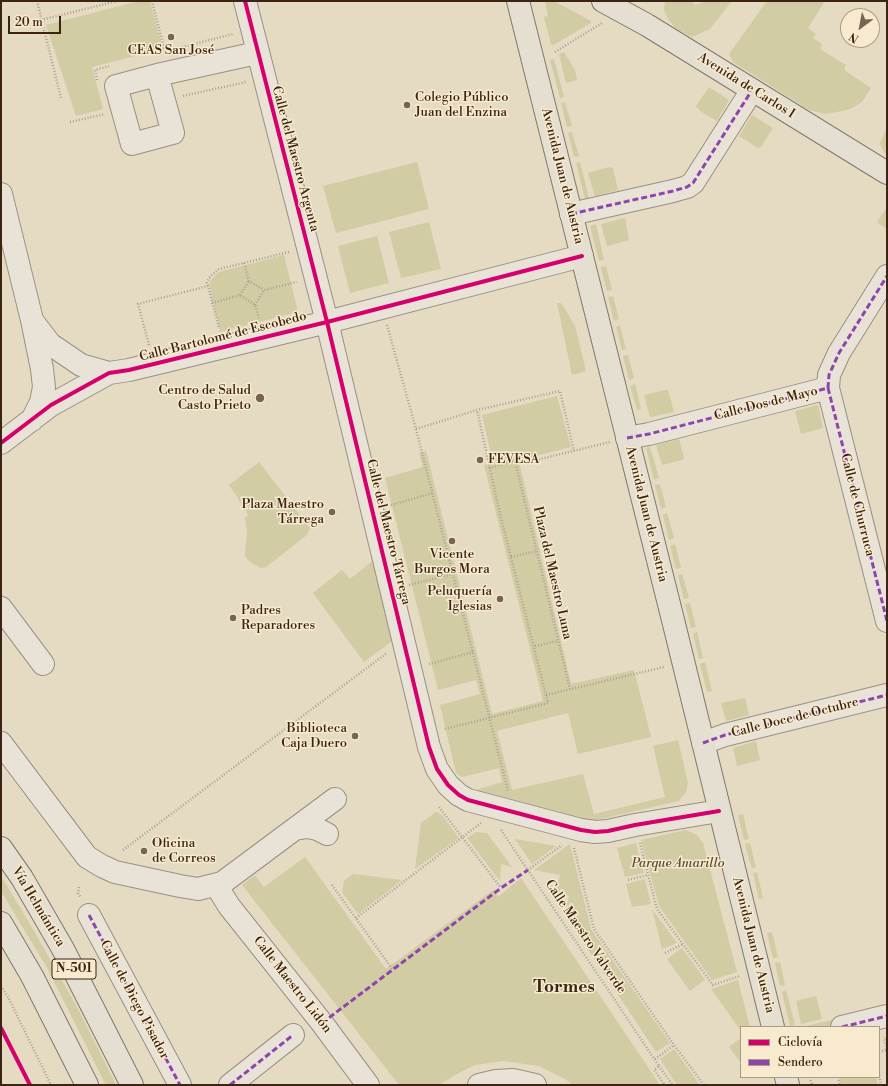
<!DOCTYPE html>
<html>
<head>
<meta charset="utf-8">
<style>
  body { margin:0 }
  #map { position:relative; width:888px; height:1086px; overflow:hidden; background:#e5dac2; font-family:"Libre Bodoni",serif }
  canvas { display:block }
  .frame { position:absolute; inset:0; border:2px solid #3c2415; pointer-events:none }
  .legend { position:absolute; left:740px; top:1026px; width:140px; height:52px; box-sizing:border-box; background:#f7eace; border:1px solid #ac9b84; margin:0; padding:5px 7px; list-style:none; font-size:12px; color:#3c2415 }
  .legend li { display:flex; align-items:center; gap:8px; height:20px }
  .legend b { width:20px; border:1px solid #ac9b84 }
  .north { position:absolute; left:840px; top:8px; width:40px; height:40px; box-sizing:border-box; background:#f7eace; border:1px solid #ac9b84; border-radius:50%; rotate:212deg; font-size:11px; font-weight:700; line-height:16px; text-align:center; color:#3c2415 }
  .north::after { content:''; display:block; margin:auto; width:14px; height:18px; background:#776452; clip-path:polygon(50% 0,100% 100%,50% 72%,0 100%) }
  .scale { position:absolute; left:8px; top:16px; width:53px; height:18px; box-sizing:border-box; border:2px solid #3c2415; border-top:0; padding-left:5px; font-size:12px; line-height:14px; white-space:nowrap; color:#3c2415; -webkit-text-stroke:3px #f7eace; paint-order:stroke }
</style>
</head>
<body>
<div id="map">
<canvas width="888" height="1086"></canvas>
<div class="frame"></div>
<ul class="legend">
<li><b style="height:5px;background:#d6006c"></b>Ciclovía</li>
<li><b style="height:5px;background:#8e44ad"></b>Sendero</li>
</ul>
<div class="north">N</div>
<div class="scale">20 m</div>
</div>
<script>
const g = document.querySelector('canvas').getContext('2d');
g.lineJoin = 'round';
function fillPath(path, color) { g.fillStyle = color; g.fill(path, 'evenodd'); }
const toPath = rows => new Path2D(rows.map(r => 'M' + r).join(''));
function strokePath(path, color, width, dash) { g.strokeStyle = color; g.lineWidth = width; g.lineCap = dash ? 'butt' : 'round'; g.setLineDash(dash || []); g.stroke(path); }
function label(font, color, halo, rows, align = 'center') {
  g.font = font + ' "Libre Bodoni",serif'; g.lineWidth = 3; g.setLineDash([]); g.textBaseline = 'middle'; g.strokeStyle = halo; g.fillStyle = color; for (const [text, x, y, turn = 0] of rows) {
    g.save(); g.translate(x, y); g.rotate((+turn || 0) * Math.PI / 180); g.textAlign = isNaN(turn) ? turn : align; if (halo) g.strokeText(text, 0, 0); g.fillText(text, 0, 0); g.restore();
  }
}
const green = toPath([
  [139,1,150,1,163,49,92,67,103,109,76,116,46,25],
  [540,1,554,1,589,20,591,21,591,23,557,43,554,45,551,44,544,17,548,16,545,2,541,2],
  [665,1,693,1,694,5,709,1,732,1,710,29,692,37,675,28,668,19,664,10],
  [767,1,825,1,808,28,816,34,813,38,822,44,820,49,846,65,844,70,871,88,862,102,850,109,837,112,825,114,809,110,733,62,729,54],
  [564,52,575,70,577,80,566,83,559,54],
  [554,59,564,97,560,98,550,60],
  [709,87,729,100,717,121,700,111,696,106],
  [565,102,572,126,567,127,561,103],
  [752,115,773,128,761,147,758,148,739,136],
  [887,128,887,156,882,149,880,143],
  [572,132,579,156,574,157,568,133],
  [417,162,429,209,336,233,323,186],
  [580,162,589,198,585,199,576,163],
  [609,167,613,168,618,190,595,196,588,173],
  [887,207,887,229,878,223,878,221],
  [625,218,629,240,607,246,601,224],
  [429,222,441,269,401,278,389,232],
  [596,224,604,260,599,261,590,226],
  [377,236,389,283,350,293,338,246],
  [284,255,298,312,220,332,209,285,211,280,219,272],
  [606,266,612,290,607,291,601,267],
  [613,296,619,319,614,321,608,297],
  [557,303,561,303,565,309,575,326,586,371,572,375],
  [620,326,626,349,622,350,616,327],
  [628,355,634,378,629,380,623,356],
  [635,384,641,409,637,410,630,386],
  [665,390,668,390,674,412,650,417,644,395],
  [557,396,571,447,524,459,518,457,571,684,634,670,651,737,578,754,568,713,497,731,512,790,583,774,594,814,665,797,653,746,678,740,688,783,686,792,679,801,592,821,477,795,476,790,502,782,499,768,462,777,456,773,440,705,480,694,476,680,438,690,385,478,423,467,419,453,426,451,492,714,543,701,484,465,493,463,482,415],
  [818,405,823,428,801,434,795,411],
  [679,439,684,458,682,460,662,465,656,445],
  [650,447,659,478,654,480,646,448],
  [259,462,310,528,307,535,266,567,261,568,250,562,246,558,245,553,247,533,245,517,248,516,246,510,244,511,239,500,229,485],
  [660,484,666,507,661,509,655,485],
  [667,513,674,538,669,540,663,515],
  [675,544,681,568,676,569,670,546],
  [376,558,395,639,364,662,313,593,342,570,350,579],
  [682,574,689,598,684,599,678,575],
  [690,603,696,627,691,628,685,604],
  [697,632,703,658,699,659,693,634],
  [705,662,712,691,707,692,700,664],
  [745,698,749,715,726,721,721,703],
  [756,741,760,760,737,766,733,748],
  [436,812,441,814,459,838,415,869,421,823],
  [743,814,749,839,744,840,738,815],
  [686,830,697,835,703,843,737,972,712,980,659,906,641,840],
  [476,832,487,833,512,867,501,864,500,881,467,838],
  [515,839,556,846,532,864],
  [636,843,644,873,625,877,617,848],
  [750,843,756,867,752,869,745,844],
  [570,844,591,929,670,1043,656,1052,565,915,569,896,555,893,560,875,534,870],
  [305,857,386,969,493,890,498,897,521,878,660,1085,573,1085,565,1079,539,1066,503,1061,475,1065,455,1075,439,1085,399,1085,242,885,255,875,264,887],
  [757,872,763,898,759,899,753,873],
  [353,874,402,880,358,914,342,892,344,881],
  [1,876,30,924,77,1007,116,1085,106,1085,46,966,1,891],
  [645,879,651,904,632,907,626,884],
  [652,909,677,943,662,949],
  [772,932,778,957,773,958,767,933],
  [682,948,705,980,690,991,667,959],
  [780,962,785,985,780,986,775,963],
  [738,980,750,1027,741,1027,741,1031,711,989],
  [786,990,795,1025,790,1026,782,992],
  [816,996,822,1019,801,1024,796,1001],
  [840,1018,841,1023,824,1027,802,1027],
  [741,1038,741,1063,729,1047],
  [674,1049,700,1085,677,1085,660,1059],
  [839,1077,876,1077,878,1085,841,1085]
]);
const path = toPath([
  [37,1,61,98],
  [152,1,165,52],
  [41,20,117,1],
  [182,47,233,34],
  [555,52,602,23],
  [97,80,95,70,109,66],
  [183,96,246,82],
  [70,122,105,114],
  [244,263,249,281,264,290],
  [208,286,207,283,209,278,219,269,289,252],
  [240,295,249,281],
  [212,303,240,295,255,305,259,318],
  [255,305,264,290,297,282],
  [387,325,416,429,508,791],
  [149,345,138,304,208,286,219,328],
  [416,429,477,410,560,391,574,451],
  [515,461,570,689],
  [489,468,515,461,528,462,610,442],
  [391,505,433,493],
  [511,557,537,551],
  [409,585,453,574],
  [535,646,558,641],
  [429,664,473,652],
  [546,695,664,667],
  [445,729,548,703,500,514,477,410],
  [439,807,501,888],
  [501,830,659,1066,654,1070,665,1085],
  [640,843,657,909,713,985,740,976],
  [574,848,594,929,674,1045,704,1085],
  [123,850,387,653],
  [528,870,562,845],
  [628,880,648,875],
  [332,885,393,970],
  [79,887,78,893,81,898],
  [356,918,481,823],
  [665,953,683,944],
  [1,986,8,997,51,1085],
  [879,1052,887,1050,884,1037],
  [655,1059,674,1045],
  [659,1066,672,1084],
  [879,1076,881,1085],
  [810,1077,812,1085],
  [838,1077,840,1085]
]);
const minor = toPath([
  [245,1,327,322,429,747,437,769,448,785,459,795,468,800,581,830,595,832,608,831,635,825,719,811],
  [157,75,173,133,132,144,116,86,157,75,257,53],
  [1,194,32,320,42,369,44,387,41,402,32,420],
  [571,214,673,191,687,187,693,183,752,90],
  [34,323,50,344,81,365,109,373],
  [828,388,887,621],
  [627,438,649,434,828,388,829,375,839,353,887,276],
  [1,443,51,405,109,373,129,370,327,322,582,256],
  [1,608,43,664],
  [1,743,87,857,102,866,115,872,180,886,198,889,222,883,335,799],
  [703,743,725,735,887,695],
  [295,829,307,827,317,829,327,834],
  [216,885,229,906,322,1023,368,1085],
  [89,915,180,1085],
  [842,1027,887,1016],
  [230,1085,293,1035],
  [479,1085,496,1081,513,1080,535,1085]
]);
const major = toPath([
  [518,1,673,620,773,1027],
  [603,1,647,25,887,173],
  [786,1077,788,1085]
]);
const highway = toPath([
  [1,848,22,878,63,949,132,1085],
  [1,923,32,976,87,1085]
]);
const quiet = toPath([
  [571,214,673,191,687,187,693,183,752,90],
  [828,388,887,621],
  [627,438,649,434,828,388,829,375,839,353,887,276],
  [703,743,725,735,887,695],
  [89,915,180,1085],
  [322,1023,501,888,528,870],
  [842,1027,887,1016],
  [230,1085,293,1035]
]);
const cycleway = toPath([
  [245,1,327,322,429,747,437,769,448,785,459,795,468,800,581,830,595,832,608,831,635,825,719,811],
  [1,443,51,405,109,373,129,370,327,322,582,256],
  [1,1028,30,1085]
]);
const markers = [
  [171,37,4,"#776452"],
  [407,105,4,"#776452"],
  [260,398,5,"#776452"],
  [480,460,4,"#776452"],
  [332,512,4,"#776452"],
  [452,541,4,"#776452"],
  [500,599,4,"#776452"],
  [233,618,4,"#776452"],
  [355,736,4,"#776452"],
  [144,851,4,"#776452"]
];
const shields = [
  [74,969,44]
];
const shieldNames = [
  ["N-501",74,969]
];
const poiNames = [
  ["CEAS San José",171,51,"center"],
  ["Colegio Público",415,98],
  ["Juan del Enzina",415,113],
  ["Centro de Salud",251,391,"right"],
  ["Casto Prieto",251,406,"right"],
  ["FEVESA",488,460],
  ["Plaza Maestro",324,505,"right"],
  ["Tárrega",324,520,"right"],
  ["Vicente",452,555,"center"],
  ["Burgos Mora",452,570,"center"],
  ["Peluquería",492,592,"right"],
  ["Iglesias",492,607,"right"],
  ["Padres",241,611],
  ["Reparadores",241,626],
  ["Biblioteca",347,729,"right"],
  ["Caja Duero",347,744,"right"],
  ["Oficina",152,844],
  ["de Correos",152,859]
];
const streetNames = [
  ["Avenida de Carlos I",746,86,32],
  ["Calle del Maestro Argenta",295,159,75],
  ["Avenida Juan de Austria",562,176,76],
  ["Calle Bartolomé de Escobedo",223,337,-14],
  ["Calle Dos de Mayo",766,404,-14],
  ["Calle de Churruca",857,505,76],
  ["Avenida Juan de Austria",646,514,76],
  ["Calle del Maestro Tárrega",388,532,76],
  ["Plaza del Maestro Luna",552,573,77],
  ["Calle Doce de Octubre",795,718,-14],
  ["Vía Helmántica",38,907,59],
  ["Calle Maestro Valverde",585,937,56],
  ["Avenida Juan de Austria",753,945,76],
  ["Calle Maestro Lidón",292,985,52],
  ["Calle de Diego Pisador",134,1000,62]
];
const parkNames = [
  ["Parque Amarillo",678,864]
];
const districtNames = [
  ["Tormes",564,988]
];
fillPath(green, '#d1cca3');
strokePath(minor, '#999081', 24);
strokePath(major, '#81786a', 24);
strokePath(highway, '#81786a', 24);
strokePath(path, '#aaa398', 2.5, [1, 2]);
strokePath(minor, '#e9e3d7', 22);
strokePath(major, '#e5dfd1', 22);
strokePath(highway, '#e5dfd1', 22);
strokePath(quiet, '#8e44ad', 3, [6, 3]);
strokePath(cycleway, '#d6006c', 4);
for (const [x, y, r, color] of markers) { const dot = new Path2D(); dot.arc(x, y, r, 0, 2 * Math.PI); g.fillStyle = color; g.fill(dot); strokePath(dot, '#f7eace', 1.5); }
for (const [x, y, w] of shields) { const box = new Path2D(); box.roundRect(x - w / 2, y - 10, w, 20, 3); g.fillStyle = '#f7eace'; g.fill(box); strokePath(box, '#3c2415', 1); }
label('bold 12px', '#3c2415', null, shieldNames);
label('13px', '#3c2415', '#f7eace', poiNames, 'left');
label('13px', '#3c2415', '#f7eace', streetNames);
label('italic 13px', '#5d4b32', '#f7eace', parkNames);
label('bold 17px', '#3c2415', '#f7eace', districtNames);
</script>
</body>
</html>
